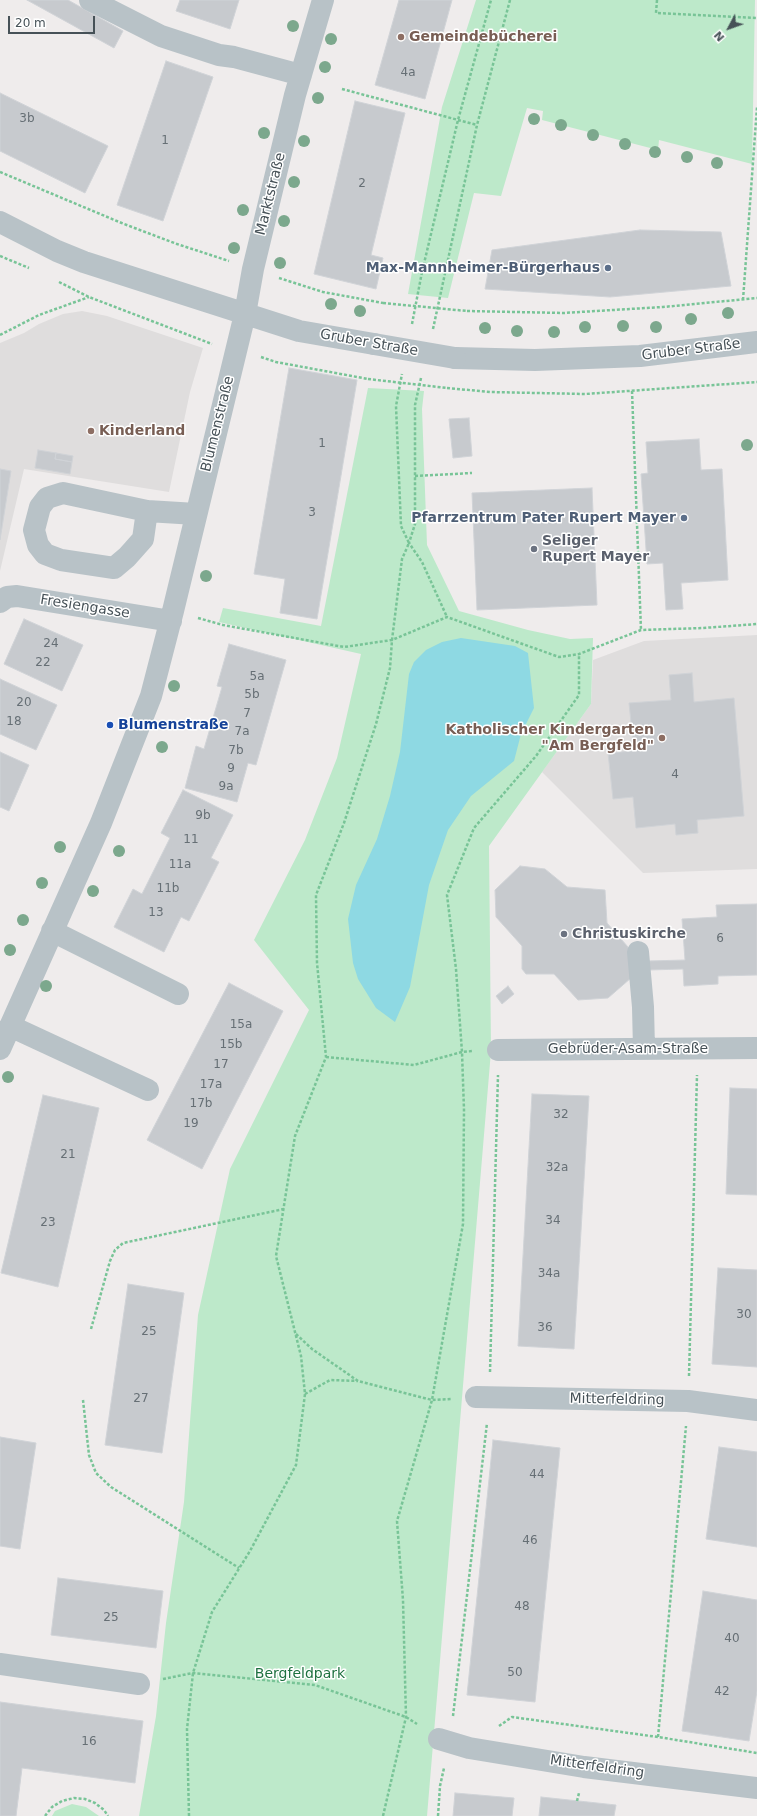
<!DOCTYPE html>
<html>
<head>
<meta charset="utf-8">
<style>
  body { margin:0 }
  #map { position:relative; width:757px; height:1816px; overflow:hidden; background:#efecec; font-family:"DejaVu Sans",sans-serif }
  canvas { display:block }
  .north { position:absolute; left:709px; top:8px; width:40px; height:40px; -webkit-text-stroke:3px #fff; paint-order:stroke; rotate:229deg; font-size:11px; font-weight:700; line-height:16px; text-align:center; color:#465157 }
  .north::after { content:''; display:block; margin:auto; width:14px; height:18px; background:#465157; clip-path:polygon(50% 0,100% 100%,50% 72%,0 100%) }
  .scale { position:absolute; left:8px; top:16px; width:87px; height:18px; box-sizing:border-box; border:2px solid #465157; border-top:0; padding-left:5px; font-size:12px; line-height:14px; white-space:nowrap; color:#465157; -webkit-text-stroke:3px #fff; paint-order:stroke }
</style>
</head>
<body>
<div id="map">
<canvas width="757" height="1816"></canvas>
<div class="north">N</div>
<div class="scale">20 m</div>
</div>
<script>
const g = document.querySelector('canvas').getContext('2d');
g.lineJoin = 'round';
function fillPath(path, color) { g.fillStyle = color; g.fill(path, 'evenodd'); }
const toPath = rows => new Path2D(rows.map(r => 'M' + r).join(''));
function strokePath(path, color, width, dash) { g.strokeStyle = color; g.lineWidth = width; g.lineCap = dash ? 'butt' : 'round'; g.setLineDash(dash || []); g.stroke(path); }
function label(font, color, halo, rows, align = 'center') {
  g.font = font + ' "DejaVu Sans",sans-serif'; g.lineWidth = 3; g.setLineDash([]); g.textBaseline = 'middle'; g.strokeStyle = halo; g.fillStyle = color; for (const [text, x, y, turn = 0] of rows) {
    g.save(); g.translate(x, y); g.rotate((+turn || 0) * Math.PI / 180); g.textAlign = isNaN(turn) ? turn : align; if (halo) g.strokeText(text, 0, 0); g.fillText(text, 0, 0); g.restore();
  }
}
const education = toPath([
  [82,311,107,316,203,348,190,392,169,492,24,469,0,571,0,343,24,333,39,324,63,314],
  [757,635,757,869,643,873,542,772,591,704,593,660,644,641]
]);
const green = toPath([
  [476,0,755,0,752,164,659,140,658,150,542,120,543,111,527,108,501,196,474,193,448,298,408,294,442,107],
  [368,388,424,391,422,409,427,545,459,611,528,630,570,639,593,638,591,704,489,846,491,1051,427,1816,139,1816,156,1716,166,1623,184,1502,198,1315,230,1169,309,1010,254,940,305,840,337,758,361,654,219,622,223,608,321,626],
  [72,1804,86,1807,99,1816,52,1816,55,1811]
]);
const water = toPath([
  [461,638,515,646,528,653,534,708,521,734,514,761,471,796,448,830,429,885,410,987,395,1022,376,1008,358,979,353,963,348,919,356,885,377,839,390,796,400,752,409,674,414,662,426,650,442,642]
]);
const building = toPath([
  [27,0,68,0,123,31,114,48,27,0],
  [180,0,239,0,230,29,176,11,180,0],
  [399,0,452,0,425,99,375,85,399,0],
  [166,61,213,77,163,221,117,205,166,61],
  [0,93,108,146,85,193,0,151,0,93],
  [355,101,405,113,371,255,383,258,376,289,314,274,355,101],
  [640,230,721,232,731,286,610,297,485,289,492,250,640,230],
  [289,368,357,380,317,619,280,613,285,579,254,574,289,368],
  [469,418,472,456,453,458,449,419,469,418],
  [699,439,701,470,722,469,728,580,681,583,683,609,666,610,663,563,647,564,641,474,648,473,646,442,699,439],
  [38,450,56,453,55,459,72,462,70,474,35,468,38,450],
  [56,453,73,456,72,462,55,459,56,453],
  [0,469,11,471,0,540,0,469],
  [592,488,597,605,477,610,472,493,592,488],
  [24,619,83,645,62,691,4,664,24,619],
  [229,644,286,660,256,765,248,763,237,802,185,788,196,746,204,749,222,687,217,686,229,644],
  [692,673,694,702,734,698,744,816,697,820,698,833,676,835,675,824,636,828,633,797,613,799,608,753,634,751,629,703,671,700,669,675,692,673],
  [0,679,57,705,36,750,0,734,0,679],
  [0,752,29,765,9,811,0,807,0,752],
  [183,790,233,815,211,858,219,862,189,921,181,917,164,952,114,927,133,889,142,894,170,838,161,833,183,790],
  [520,866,545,869,567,887,605,890,607,923,628,947,631,978,608,998,578,1000,554,974,526,974,522,969,522,946,496,917,495,890,520,866],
  [757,904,757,975,718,976,718,984,684,986,683,969,649,970,648,961,685,960,682,919,717,917,716,905,757,904],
  [229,983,283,1011,202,1169,147,1140,229,983],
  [508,986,514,994,502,1004,496,996,508,986],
  [730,1088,757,1089,757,1195,726,1194,730,1088],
  [532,1094,589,1096,574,1349,518,1346,532,1094],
  [43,1095,99,1108,58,1287,1,1273,43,1095],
  [718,1268,757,1270,757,1367,712,1364,718,1268],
  [128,1284,184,1293,162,1453,105,1445,128,1284],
  [0,1437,36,1443,20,1549,0,1546,0,1437],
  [493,1440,560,1448,535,1702,467,1695,493,1440],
  [719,1447,757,1452,757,1547,706,1539,719,1447],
  [58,1578,163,1591,156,1648,51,1635,58,1578],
  [703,1591,757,1600,757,1691,749,1741,682,1731,703,1591],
  [0,1702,143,1721,135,1783,22,1768,16,1816,0,1816,0,1702],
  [455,1793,514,1798,512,1816,453,1816,455,1793],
  [541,1797,616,1805,614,1816,539,1816,541,1797]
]);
const path = toPath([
  [657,0,656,13,757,18],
  [342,89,477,125],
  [0,172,124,224,177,244,229,261],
  [0,256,29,268],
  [279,278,323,292,383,303],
  [59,282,89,297,212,344],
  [743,300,757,107],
  [467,311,563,313,663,307,757,298],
  [412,324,422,272,458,120,491,0],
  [433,329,477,125,510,0],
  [0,335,39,315,89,297],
  [261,357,276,362,368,379],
  [421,378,415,405,415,524,409,543,422,562,447,617],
  [447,388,490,392,585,394,757,382],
  [632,391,641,630],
  [415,476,472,473],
  [198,618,223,625,344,647,392,640,447,617,559,657,579,654,641,630,703,628,757,624],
  [326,1057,414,1065,462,1052,473,1051],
  [91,1329,110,1261,115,1250,123,1243,284,1209],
  [296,1334,312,1349,358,1381,432,1400,451,1399],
  [490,1372,498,1075],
  [689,1376,697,1075],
  [305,1394,330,1380,358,1381],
  [83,1400,89,1455,96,1473,111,1487,239,1568],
  [163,1679,193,1673,315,1685,406,1717,417,1724],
  [453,1716,487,1423],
  [499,1726,512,1717,658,1737,757,1753],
  [658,1737,686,1426],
  [577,1801,579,1793],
  [45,1816,52,1807,62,1801,74,1798,85,1799,95,1803,104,1810,108,1816],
  [189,1816,187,1729,193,1673,212,1612,250,1551,296,1465,305,1394,301,1356,276,1256,295,1136,326,1057,317,963,316,895,344,823,376,724,390,668,392,640,402,559,409,543,401,526,396,406,402,374],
  [383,1816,406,1717,403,1600,397,1521,432,1400,463,1224,464,1110,462,1052,456,969,447,895,474,828,536,756,579,695,579,654],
  [438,1816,440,1786,444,1768]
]);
const minor = toPath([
  [90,0,161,36,219,55,234,57,301,75],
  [0,222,57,251,84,262,299,331,374,344],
  [455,358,535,360,640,356,757,342],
  [147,511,143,539,127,557,114,568,61,560,45,554,38,545,34,530,40,507,47,498,63,493,147,511,196,514],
  [0,602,7,597,17,596,171,621],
  [52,931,178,994],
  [638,952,643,1007,644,1049],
  [10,1026,148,1090],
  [0,1049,101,823,151,696,173,611,245,314,253,269,295,95,323,0],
  [498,1050,757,1048],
  [476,1397,688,1401,757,1410],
  [0,1664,139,1684],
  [439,1739,469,1748,584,1767,757,1788]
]);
const pathBridge = toPath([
  [383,303,467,311],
  [368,379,447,388]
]);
const minorBridge = toPath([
  [374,344,455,358]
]);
const trees = [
  [293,26],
  [331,39],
  [325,67],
  [318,98],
  [534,119],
  [561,125],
  [264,133],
  [593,135],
  [304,141],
  [625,144],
  [655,152],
  [687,157],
  [717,163],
  [294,182],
  [243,210],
  [284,221],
  [234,248],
  [280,263],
  [331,304],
  [360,311],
  [728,313],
  [691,319],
  [623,326],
  [585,327],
  [656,327],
  [485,328],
  [517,331],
  [554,332],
  [747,445],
  [206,576],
  [174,686],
  [162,747],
  [60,847],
  [119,851],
  [42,883],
  [93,891],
  [23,920],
  [10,950],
  [46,986],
  [8,1077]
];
const markers = [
  [401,37,4,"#8d6e63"],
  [608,268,4,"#5c6f8a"],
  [91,431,4,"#8d6e63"],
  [684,518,4,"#5c6f8a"],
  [534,549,4,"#6b7280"],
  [110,725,4,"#1a4fb4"],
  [662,738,4,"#8d6e63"],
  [564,934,4,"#6b7280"]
];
const numberNames = [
  ["4a",408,73],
  ["3b",27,119],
  ["1",165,141],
  ["2",362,184],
  ["1",322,444],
  ["3",312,513],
  ["24",51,644],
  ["22",43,663],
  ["5a",257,677],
  ["5b",252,695],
  ["20",24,703],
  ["7",247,714],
  ["18",14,722],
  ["7a",242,732],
  ["7b",236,751],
  ["9",231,769],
  ["4",675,775],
  ["9a",226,787],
  ["9b",203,816],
  ["11",191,840],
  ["11a",180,865],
  ["11b",168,889],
  ["13",156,913],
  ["6",720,939],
  ["15a",241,1025],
  ["15b",231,1045],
  ["17",221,1065],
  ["17a",211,1085],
  ["17b",201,1104],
  ["32",561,1115],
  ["19",191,1124],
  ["21",68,1155],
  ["32a",557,1168],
  ["34",553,1221],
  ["23",48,1223],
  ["34a",549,1274],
  ["30",744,1315],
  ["36",545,1328],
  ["25",149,1332],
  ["27",141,1399],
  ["44",537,1475],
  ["46",530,1541],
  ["48",522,1607],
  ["25",111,1618],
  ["40",732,1639],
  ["50",515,1673],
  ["42",722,1692],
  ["16",89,1742]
];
const educationNames = [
  ["Gemeindebücherei",409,37],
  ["Kinderland",99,431],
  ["Katholischer Kindergarten",654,730,"right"],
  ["\"Am Bergfeld\"",654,746,"right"]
];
const streetNames = [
  ["Marktstraße",271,194,-76],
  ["Gruber Straße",369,343,10],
  ["Gruber Straße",691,350,-7],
  ["Blumenstraße",218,424,-76],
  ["Fresiengasse",85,607,9],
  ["Gebrüder-Asam-Straße",628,1049],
  ["Mitterfeldring",617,1400,1],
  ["Mitterfeldring",597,1767,8]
];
const serviceNames = [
  ["Max-Mannheimer-Bürgerhaus",600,268],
  ["Pfarrzentrum Pater Rupert Mayer",676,518]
];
const worshipNames = [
  ["Seliger",542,541],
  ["Rupert Mayer",542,557],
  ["Christuskirche",572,934]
];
const transitNames = [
  ["Blumenstraße",118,725]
];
const parkNames = [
  ["Bergfeldpark",300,1674]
];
fillPath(education, '#dfdddd');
fillPath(green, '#bde9ca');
fillPath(water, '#8ed9e3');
fillPath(building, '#c7cace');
strokePath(building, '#d0d3d7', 1);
strokePath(path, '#78c497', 2.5, [3, 2]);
strokePath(minor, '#b8c2c7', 22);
strokePath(pathBridge, '#78c497', 2.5, [3, 2]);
strokePath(minorBridge, '#b8c2c7', 22);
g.fillStyle = '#7ca88d';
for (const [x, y] of trees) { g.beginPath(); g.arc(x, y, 6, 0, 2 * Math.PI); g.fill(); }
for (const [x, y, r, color] of markers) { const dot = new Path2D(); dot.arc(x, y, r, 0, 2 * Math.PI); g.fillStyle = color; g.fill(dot); strokePath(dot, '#fff', 1.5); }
label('12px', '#666f75', null, numberNames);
label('bold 14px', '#785e54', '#fff', educationNames, 'left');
label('14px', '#465157', '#fff', streetNames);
label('bold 14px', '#4e5e75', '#fff', serviceNames, 'right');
label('bold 14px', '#5b616d', '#fff', worshipNames, 'left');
label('bold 14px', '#164399', '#fff', transitNames, 'left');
label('14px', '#1e7140', '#fff', parkNames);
</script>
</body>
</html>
